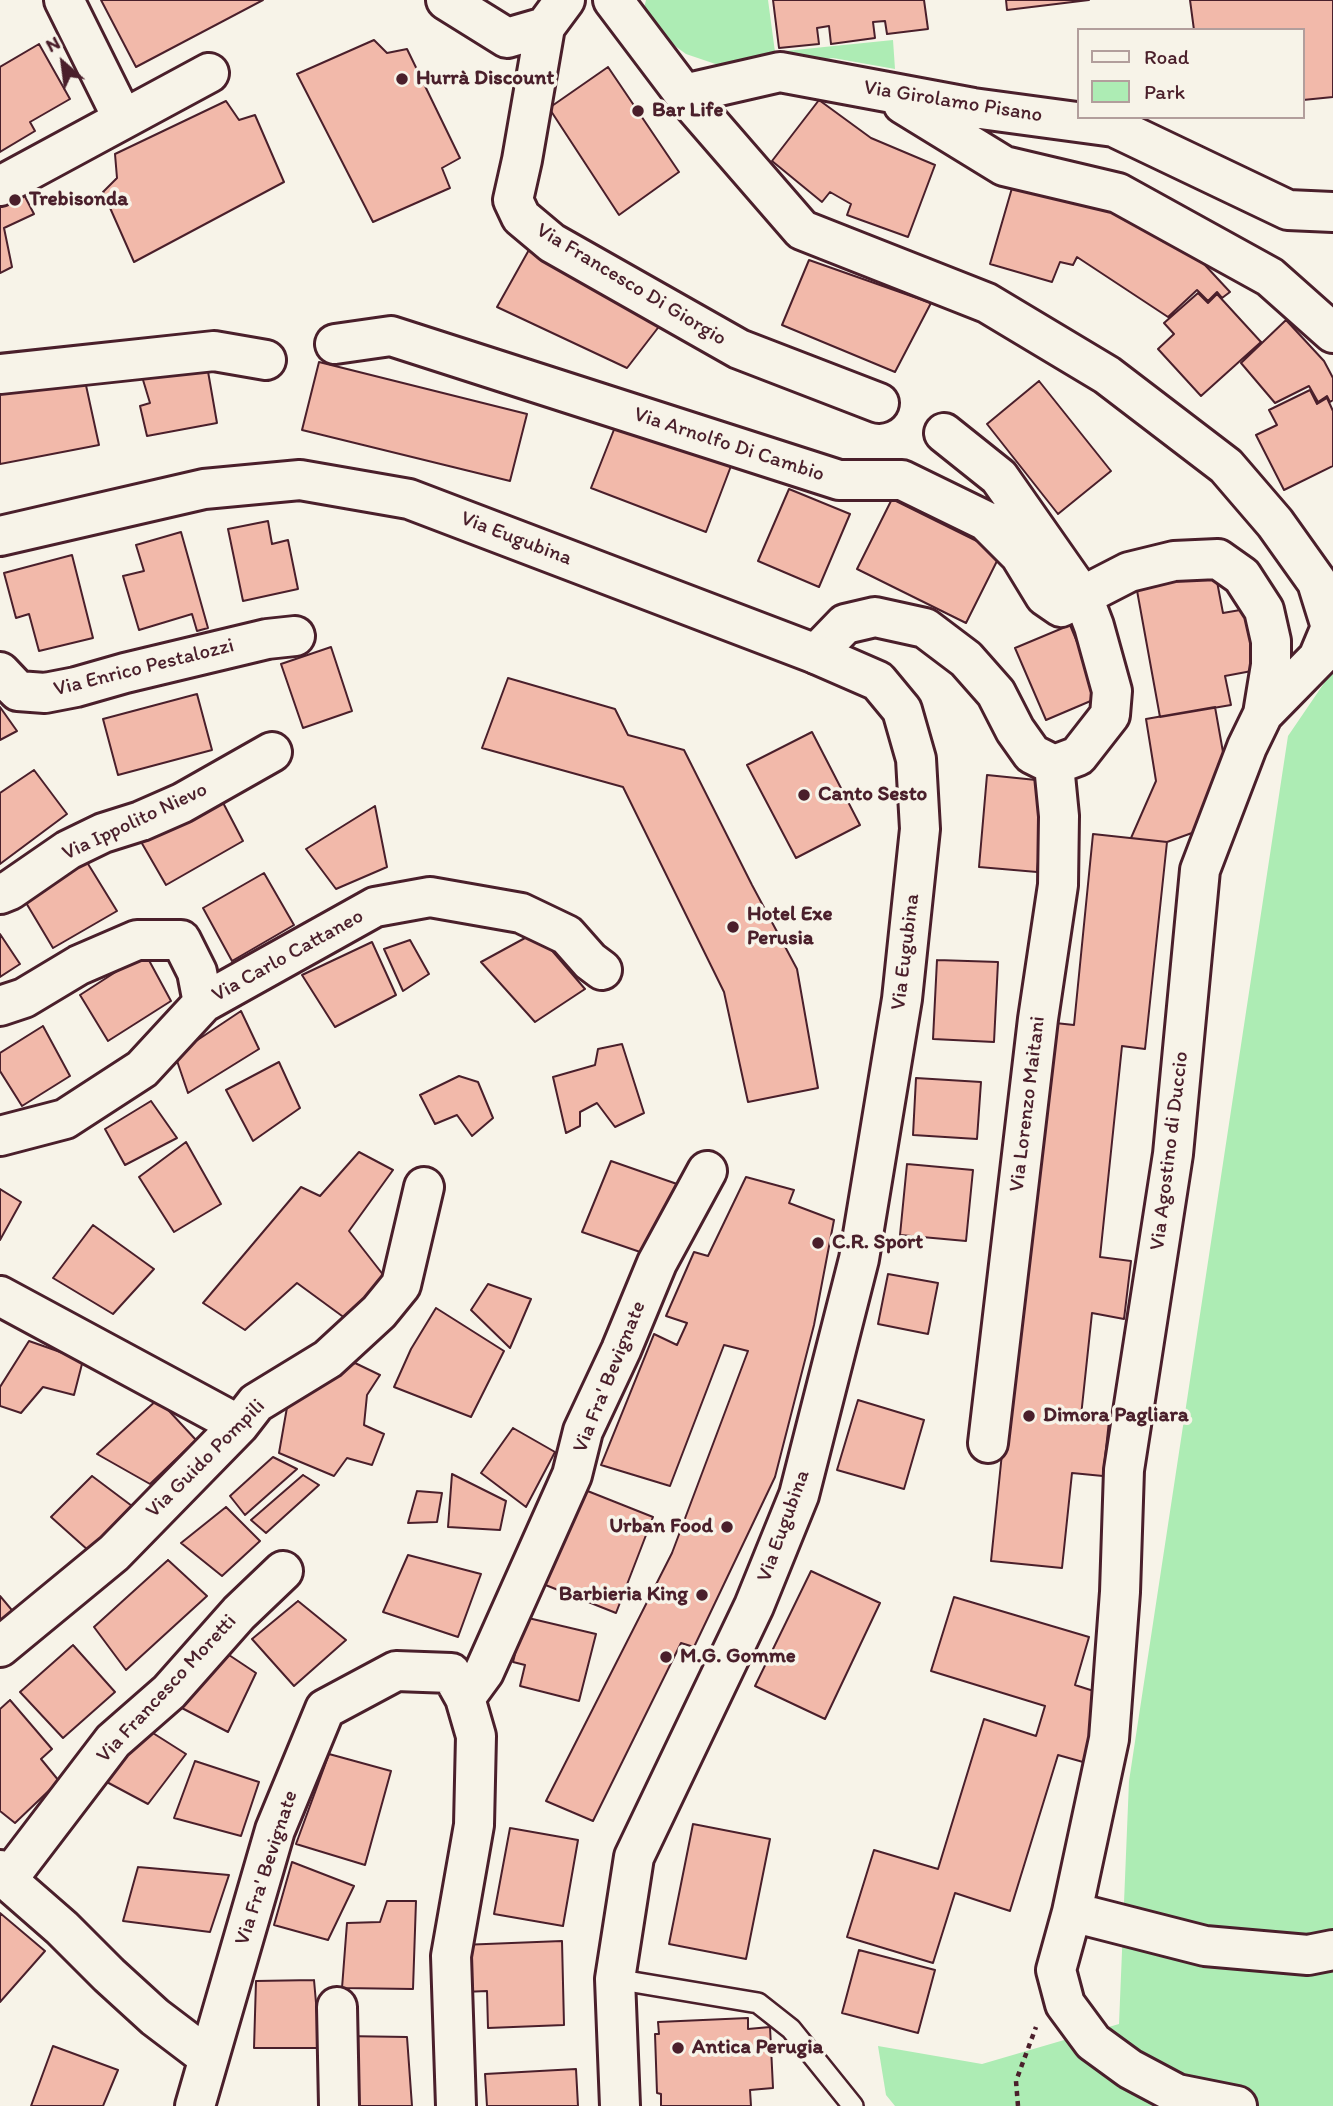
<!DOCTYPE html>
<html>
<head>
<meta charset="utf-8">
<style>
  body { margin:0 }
  #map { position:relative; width:1333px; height:2106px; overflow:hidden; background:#f7f3e8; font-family:Itim,sans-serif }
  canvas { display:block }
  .legend { position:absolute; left:1077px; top:28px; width:228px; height:91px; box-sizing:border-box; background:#f7f3e8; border:2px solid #b29e9c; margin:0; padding:9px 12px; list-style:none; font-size:21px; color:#4a1f2b }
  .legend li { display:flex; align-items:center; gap:14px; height:35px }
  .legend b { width:35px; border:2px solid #b29e9c }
  .north { position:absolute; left:28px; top:28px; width:70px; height:70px; -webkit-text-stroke:5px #f7f3e8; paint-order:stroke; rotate:332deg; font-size:19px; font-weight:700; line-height:28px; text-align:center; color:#4a1f2b }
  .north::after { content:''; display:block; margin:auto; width:24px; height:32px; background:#4a1f2b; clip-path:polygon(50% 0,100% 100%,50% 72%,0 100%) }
</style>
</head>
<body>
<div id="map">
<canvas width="1333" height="2106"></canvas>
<ul class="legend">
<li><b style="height:9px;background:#f7f3e8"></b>Road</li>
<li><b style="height:19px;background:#adecb4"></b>Park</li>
</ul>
<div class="north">N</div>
</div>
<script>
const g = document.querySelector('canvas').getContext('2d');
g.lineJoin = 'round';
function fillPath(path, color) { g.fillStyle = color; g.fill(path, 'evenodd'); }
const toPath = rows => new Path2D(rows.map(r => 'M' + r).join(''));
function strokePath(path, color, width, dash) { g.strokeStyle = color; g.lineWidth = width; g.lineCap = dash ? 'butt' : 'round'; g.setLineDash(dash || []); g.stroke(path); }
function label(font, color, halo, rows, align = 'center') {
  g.font = font + ' Itim,sans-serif'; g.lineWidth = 7; g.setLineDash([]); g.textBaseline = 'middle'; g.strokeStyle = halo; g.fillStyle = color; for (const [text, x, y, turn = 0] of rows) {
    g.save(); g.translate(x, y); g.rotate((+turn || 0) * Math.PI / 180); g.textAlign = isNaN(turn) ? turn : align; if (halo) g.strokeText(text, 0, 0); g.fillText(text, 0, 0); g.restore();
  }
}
const green = toPath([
  [646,0,768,0,775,52,893,40,895,69,833,58,739,72,686,54,667,40,644,8],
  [1333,670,1333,2106,895,2106,886,2095,878,2046,982,2064,1119,2024,1129,1781,1288,736]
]);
const building = toPath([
  [101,0,263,0,136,67,101,0],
  [773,0,924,0,928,29,887,34,885,21,873,22,875,38,831,44,829,26,817,28,819,44,779,48,773,0],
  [1006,0,1089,0,1007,10,1006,0],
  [1190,0,1333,0,1333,97,1303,100,1303,30,1194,30,1190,0],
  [374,40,387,53,407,49,460,158,442,168,450,188,373,222,297,74,374,40],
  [39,44,70,99,30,122,35,131,0,152,0,67,39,44],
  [608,67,679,172,619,215,549,108,608,67],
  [819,100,871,138,935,165,908,237,847,215,851,204,830,192,822,202,772,161,819,100],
  [226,101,239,120,255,115,284,182,134,262,103,192,117,178,115,154,226,101],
  [1012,188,1070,202,1072,191,1110,204,1204,264,1230,292,1222,298,1217,292,1208,301,1197,290,1168,317,1077,257,1073,265,1060,262,1052,282,990,264,1012,188],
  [22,191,34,214,4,228,12,267,0,273,0,202,22,191],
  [530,248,664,320,627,368,497,307,530,248],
  [809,260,931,303,895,372,782,325,809,260],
  [1198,293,1208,303,1217,294,1261,342,1201,396,1158,349,1174,334,1164,323,1198,293],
  [1286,320,1324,361,1333,378,1333,400,1330,402,1327,396,1318,402,1309,386,1275,403,1241,363,1286,320],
  [206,360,217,423,147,436,140,406,150,403,140,370,206,360],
  [319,362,527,414,510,481,302,430,319,362],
  [82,367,99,445,0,464,0,385,82,367],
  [1039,381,1111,471,1058,514,987,424,1039,381],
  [1310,390,1317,404,1327,398,1333,411,1333,466,1284,490,1256,435,1277,425,1269,410,1310,390],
  [617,422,731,466,706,532,591,488,617,422],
  [789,489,850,514,819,587,758,561,789,489],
  [892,499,1001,553,966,623,857,569,892,499],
  [268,521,272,544,288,540,298,589,243,601,228,529,268,521],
  [181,532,208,628,197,631,192,614,139,630,123,576,144,571,136,545,181,532],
  [72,555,93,638,39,651,29,614,16,618,4,573,72,555],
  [1215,571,1223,613,1246,609,1257,670,1225,676,1231,705,1160,717,1136,585,1215,571],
  [1070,625,1100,697,1046,720,1015,648,1070,625],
  [331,647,352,711,303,728,281,664,331,647],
  [508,678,615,709,628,735,684,750,752,885,797,969,818,1088,748,1102,724,992,623,787,482,748,508,678],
  [197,694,212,750,118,775,103,719,197,694],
  [0,707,17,731,0,740,0,707],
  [1215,707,1226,769,1203,829,1167,842,1131,838,1156,781,1146,719,1215,707],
  [812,732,860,825,796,858,747,765,812,732],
  [34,770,67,814,0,864,0,793,34,770],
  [987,775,1046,781,1037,872,979,867,987,775],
  [219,795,243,841,166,885,140,840,219,795],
  [375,806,387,867,336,889,306,849,375,806],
  [1093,834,1167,842,1145,1049,1122,1046,1100,1257,1131,1261,1124,1319,1092,1313,1081,1416,1109,1421,1103,1476,1072,1473,1062,1568,991,1561,1046,1022,1074,1025,1093,834],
  [85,859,117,911,53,948,22,896,85,859],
  [264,873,294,925,232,961,203,908,264,873],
  [536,932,585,989,535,1022,481,962,536,932],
  [0,934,20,964,0,977,0,934],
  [410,940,429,974,403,991,384,949,410,940],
  [372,942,396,995,335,1027,302,975,372,942],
  [145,953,171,1001,108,1041,80,995,145,953],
  [937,960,998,962,994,1042,933,1039,937,960],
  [241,1011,259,1049,188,1093,175,1055,241,1011],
  [43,1026,70,1076,22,1106,0,1071,0,1053,43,1026],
  [622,1044,644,1113,615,1127,597,1103,580,1112,580,1126,566,1133,553,1077,595,1065,598,1049,622,1044],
  [279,1062,300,1108,253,1141,226,1090,279,1062],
  [459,1076,478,1082,493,1118,472,1136,457,1115,435,1124,420,1095,459,1076],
  [916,1078,981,1082,977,1139,913,1135,916,1078],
  [151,1101,177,1138,125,1165,105,1129,151,1101],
  [186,1142,221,1204,174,1232,139,1177,186,1142],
  [359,1152,393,1170,349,1231,388,1281,353,1324,297,1283,245,1330,203,1303,301,1187,320,1196,359,1152],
  [611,1161,677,1184,646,1254,582,1232,611,1161],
  [907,1164,973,1170,966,1241,900,1235,907,1164],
  [746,1177,794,1190,789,1203,834,1220,814,1325,775,1477,694,1647,681,1643,593,1821,546,1801,672,1553,748,1351,724,1345,670,1486,601,1465,654,1334,677,1345,687,1323,666,1316,694,1252,708,1256,746,1177],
  [0,1189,21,1202,0,1240,0,1189],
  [93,1225,154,1269,113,1314,53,1278,93,1225],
  [888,1274,938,1283,928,1334,878,1324,888,1274],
  [488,1284,531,1299,510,1348,471,1310,488,1284],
  [436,1308,504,1351,471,1417,394,1387,411,1349,436,1308],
  [29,1341,83,1360,74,1395,43,1387,21,1413,0,1406,0,1387,29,1341],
  [355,1363,380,1375,367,1395,364,1425,384,1434,372,1465,347,1458,334,1476,279,1453,289,1396,355,1363],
  [158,1399,196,1440,150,1484,97,1454,158,1399],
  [858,1400,924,1420,904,1489,837,1470,858,1400],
  [513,1428,555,1452,526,1507,481,1473,513,1428],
  [273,1457,297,1469,245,1515,230,1496,273,1457],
  [452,1474,506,1501,500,1530,448,1527,452,1474],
  [303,1475,319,1485,266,1533,251,1520,303,1475],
  [92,1476,132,1506,89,1551,51,1517,92,1476],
  [580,1488,653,1517,616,1613,543,1584,580,1488],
  [417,1491,442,1493,437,1522,408,1523,417,1491],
  [226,1507,260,1541,222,1576,181,1543,226,1507],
  [408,1555,481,1574,458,1637,383,1612,408,1555],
  [168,1560,207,1596,126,1670,94,1627,168,1560],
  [811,1571,880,1603,825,1719,755,1686,811,1571],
  [0,1596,16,1615,0,1630,0,1596],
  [954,1597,1089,1637,1075,1685,1103,1694,1083,1762,1058,1755,1010,1911,955,1893,933,1963,847,1937,874,1850,938,1869,984,1719,1036,1736,1045,1706,931,1671,954,1597],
  [298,1601,346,1640,294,1686,252,1639,298,1601],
  [524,1617,596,1634,579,1701,520,1686,525,1665,513,1662,524,1617],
  [73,1645,115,1692,63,1738,20,1692,73,1645],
  [220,1649,256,1673,228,1732,178,1706,220,1649],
  [10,1700,52,1749,41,1759,59,1781,15,1823,0,1811,0,1709,10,1700],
  [145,1728,186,1754,148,1804,103,1780,145,1728],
  [329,1754,391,1771,365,1865,296,1844,329,1754],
  [195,1761,259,1782,241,1836,174,1818,195,1761],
  [693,1824,770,1839,746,1959,669,1944,693,1824],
  [510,1828,578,1840,563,1926,494,1914,510,1828],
  [292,1862,354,1886,328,1940,274,1925,292,1862],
  [138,1867,229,1875,210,1932,123,1921,138,1867],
  [387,1901,416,1901,413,1989,342,1988,347,1923,380,1922,387,1901],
  [0,1913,45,1951,0,2002,0,1913],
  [562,1941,564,2025,488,2028,487,1991,463,1992,461,1945,562,1941],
  [859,1950,935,1970,918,2033,842,2013,859,1950],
  [314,1980,320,2048,254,2048,256,1981,314,1980],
  [748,2018,748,2029,770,2027,773,2088,750,2090,751,2106,661,2106,661,2094,657,2093,655,2034,659,2034,658,2022,748,2018],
  [343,2036,407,2037,412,2106,349,2106,343,2036],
  [53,2046,118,2070,103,2106,31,2106,53,2046],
  [576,2069,578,2106,487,2106,485,2074,576,2069]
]);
const path = toPath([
  [1018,2106,1016,2081,1036,2027]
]);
const lane = toPath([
  [615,1979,758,2003,791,2029,853,2106]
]);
const street = toPath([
  [64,0,123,119],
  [446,0,507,38,545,27],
  [565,0,545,27,522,160,513,200,521,217,552,243,739,349,879,403],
  [613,0,684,94,802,230,987,303,1107,375,1226,466,1275,523,1317,582,1331,627,1318,658,1263,714],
  [684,94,780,72,973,108,1114,127,1288,210,1333,212],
  [903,104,1004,166,1118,193,1270,277,1333,333],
  [0,186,209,73],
  [335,344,391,336,839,480,902,480,986,521,1020,555,1045,596,1061,607,1129,572,1174,561,1218,559,1242,576,1264,610,1271,641,1271,665,1263,714,1247,747,1200,870,1173,1154,1124,1470,1120,1592,1109,1739,1072,1912,1056,1970,1065,2004,1093,2042,1130,2069,1177,2094,1237,2106],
  [0,374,214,351,266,360],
  [816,654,845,624,875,617,925,628,966,659,996,693,1015,730,1032,754,1054,765,1078,756,1110,715,1112,691,1094,626,1083,597,999,477,944,433],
  [0,672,18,691,45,693,76,687,125,673,267,639,295,636],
  [0,894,10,890,68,850,103,833,141,821,182,803,272,752],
  [203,1003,375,907,430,897,521,913,567,935,590,961,602,970],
  [0,1006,24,998,79,965,137,940,181,940,197,972,203,1003,142,1069,65,1119,0,1136],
  [0,1296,239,1425],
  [988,1443,1038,1019,1058,885,1059,816,1054,765],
  [0,1647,114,1553,239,1425,256,1403,328,1359,379,1312,401,1285,424,1187],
  [465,1698,484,1672,572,1475,583,1431,621,1350,657,1263,707,1171],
  [0,1870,7,1880,113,1741,169,1692,239,1613,283,1571],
  [7,1880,62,1928,109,1975,155,2017,209,2058],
  [1072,1912,1205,1946,1308,1955,1333,1950],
  [337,2007,339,2106],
  [195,2106,275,1830,325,1709,396,1671,451,1673,465,1698,476,1736,474,1825,451,1956,456,2106]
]);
const secondary = toPath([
  [0,536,204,489,300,480,409,499,816,654,878,681,902,710,916,759,920,829,902,999,859,1259,799,1495,754,1606,634,1857,615,1979,620,2106]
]);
const markers = [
  [402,79,7,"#4a1f2b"],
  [638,111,7,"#4a1f2b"],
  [15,200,7,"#4a1f2b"],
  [804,795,7,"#4a1f2b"],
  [733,927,7,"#4a1f2b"],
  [818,1243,7,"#4a1f2b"],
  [1029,1416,7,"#4a1f2b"],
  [727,1527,7,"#4a1f2b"],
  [702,1595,7,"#4a1f2b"],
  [666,1657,7,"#4a1f2b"],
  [678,2048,7,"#4a1f2b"]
];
const poiNames = [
  ["Hurrà Discount",416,79],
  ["Bar Life",652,111],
  ["Trebisonda",29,200],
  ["Canto Sesto",818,795],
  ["Hotel Exe",747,915],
  ["Perusia",747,939],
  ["C.R. Sport",832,1243],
  ["Dimora Pagliara",1043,1416],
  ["Urban Food",713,1527,"right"],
  ["Barbieria King",688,1595,"right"],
  ["M.G. Gomme",680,1657],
  ["Antica Perugia",692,2048]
];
const streetNames = [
  ["Via Girolamo Pisano",953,102,9],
  ["Via Francesco Di Giorgio",631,285,31],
  ["Via Arnolfo Di Cambio",729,445,18],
  ["Via Eugubina",516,539,21],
  ["Via Enrico Pestalozzi",144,668,-14],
  ["Via Ippolito Nievo",135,822,-25],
  ["Via Eugubina",906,952,-83],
  ["Via Carlo Cattaneo",288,956,-29],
  ["Via Lorenzo Maitani",1028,1104,-83],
  ["Via Agostino di Duccio",1170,1151,-83],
  ["Via Fra' Bevignate",610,1377,-68],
  ["Via Guido Pompili",206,1459,-45],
  ["Via Eugubina",784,1526,-70],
  ["Via Francesco Moretti",167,1689,-47],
  ["Via Fra' Bevignate",267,1868,-72]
];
fillPath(green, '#adecb4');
fillPath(building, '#f2b9aa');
strokePath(building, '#4a1f2b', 2);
strokePath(lane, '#4a1f2b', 24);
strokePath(street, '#4a1f2b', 44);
strokePath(secondary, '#4a1f2b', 44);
strokePath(path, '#4a1f2b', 4.5, [5, 5]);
strokePath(lane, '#f7f3e8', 19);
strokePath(street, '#f7f3e8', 38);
strokePath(secondary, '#f7f3e8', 38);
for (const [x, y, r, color] of markers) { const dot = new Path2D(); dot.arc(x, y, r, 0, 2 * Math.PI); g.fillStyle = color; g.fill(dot); strokePath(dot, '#f7f3e8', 2.5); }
label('bold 21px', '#4a1f2b', '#f7f3e8', poiNames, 'left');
label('21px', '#4a1f2b', '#f7f3e8', streetNames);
</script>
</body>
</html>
